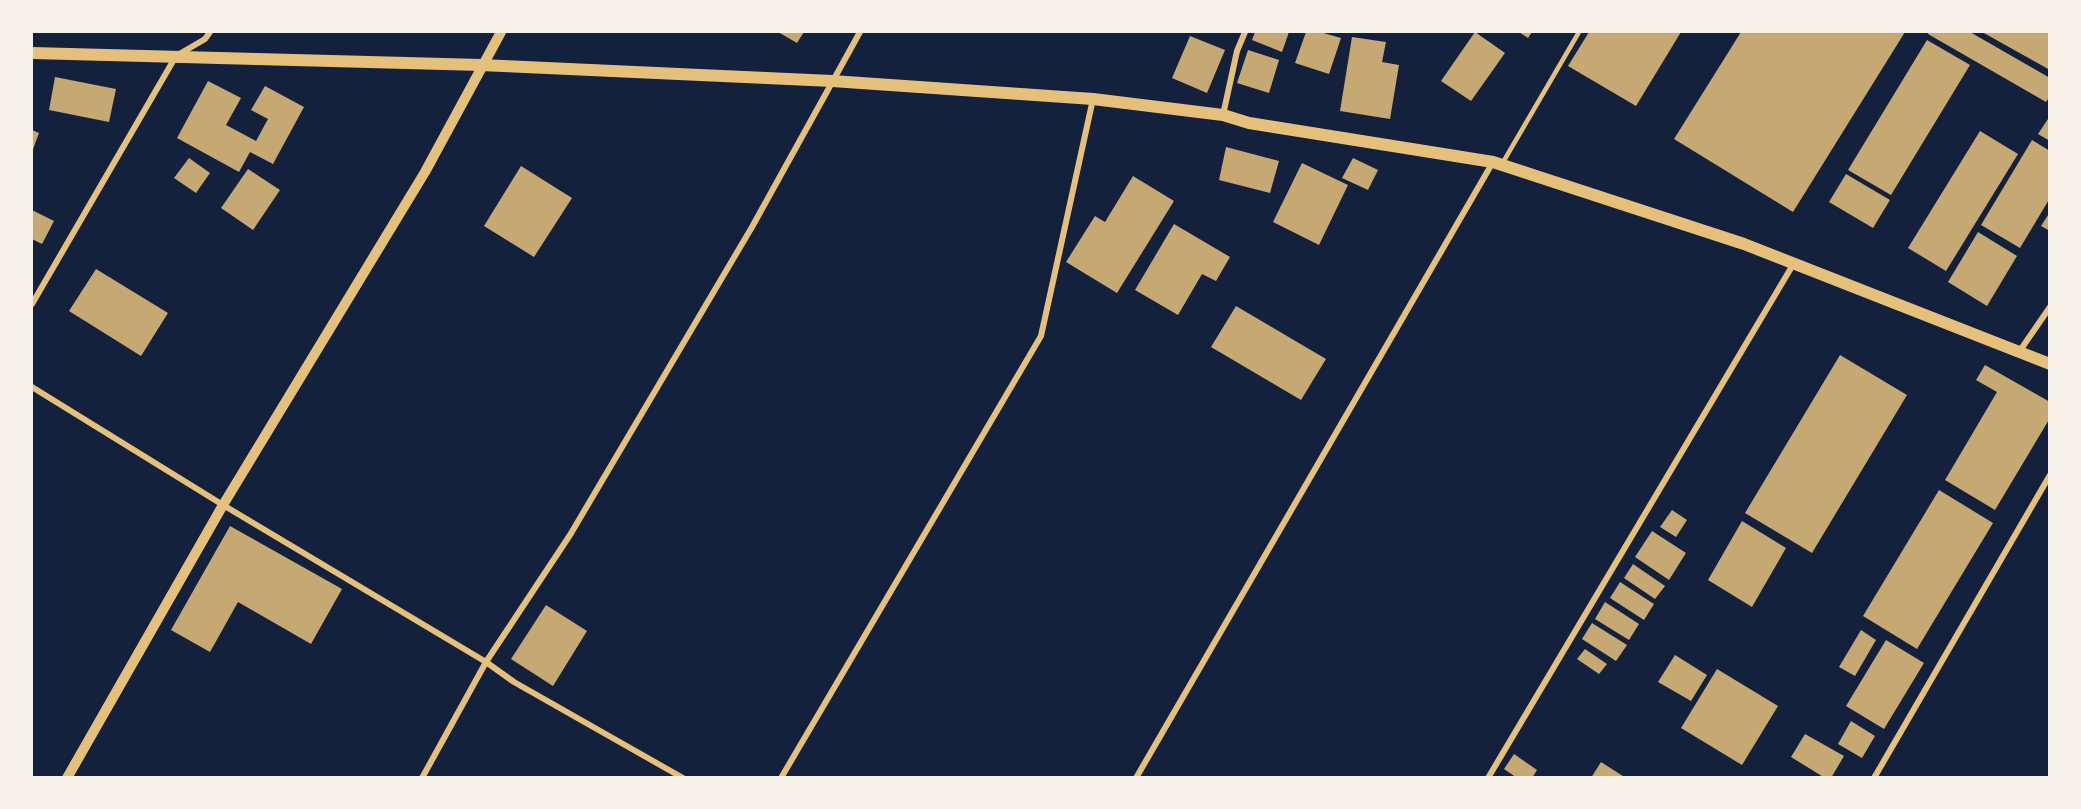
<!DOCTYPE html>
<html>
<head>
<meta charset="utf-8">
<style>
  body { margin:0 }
  #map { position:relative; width:2081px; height:809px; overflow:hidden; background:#14213d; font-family:Lato,sans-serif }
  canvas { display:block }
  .frame { position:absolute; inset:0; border:33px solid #f6f1e7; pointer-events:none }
</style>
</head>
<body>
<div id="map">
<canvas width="2081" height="809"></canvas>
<div class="frame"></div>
</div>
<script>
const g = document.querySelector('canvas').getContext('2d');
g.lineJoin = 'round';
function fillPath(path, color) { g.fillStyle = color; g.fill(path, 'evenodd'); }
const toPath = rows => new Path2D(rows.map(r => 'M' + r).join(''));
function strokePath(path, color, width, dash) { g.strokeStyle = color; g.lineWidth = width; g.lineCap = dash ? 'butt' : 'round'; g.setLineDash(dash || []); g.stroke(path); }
const building = toPath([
  [778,32,804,32,797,43],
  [1255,32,1289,32,1282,52,1252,40],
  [1306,32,1320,32,1341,38,1329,74,1295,63],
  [1475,32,1505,53,1471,101,1441,81],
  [1519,32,1532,32,1528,38],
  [1589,32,1681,32,1636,106,1568,66],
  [1741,32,1905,32,1793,212,1674,139],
  [1929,32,1970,32,2050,78,2050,96,2046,102,1928,34],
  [1982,32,2050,32,2050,70],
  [1190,36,1225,50,1207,93,1172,78],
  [1352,37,1386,42,1382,62,1399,65,1390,119,1340,111],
  [1927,40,1970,65,1891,195,1848,170],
  [1248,50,1279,60,1269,93,1237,83],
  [55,77,116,89,109,122,49,110],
  [208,81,241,98,226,125,256,141,268,119,251,110,265,86,304,107,273,164,250,152,239,172,177,138],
  [2050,116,2050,141,2038,134],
  [32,130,39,133,32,152],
  [1980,131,2018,154,1946,271,1908,248],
  [2032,140,2050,151,2050,198,2020,248,1981,225],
  [1226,147,1279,161,1270,193,1219,180],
  [189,158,210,173,196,193,174,178],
  [1353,158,1378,170,1368,190,1342,178],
  [1302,163,1348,185,1319,245,1273,222],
  [521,166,572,198,534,257,484,226],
  [248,169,280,190,253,230,221,208],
  [1846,174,1890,200,1873,228,1829,202],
  [1133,176,1174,201,1117,293,1066,262,1095,216,1105,222],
  [32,210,54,221,42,244,32,239],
  [2050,212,2050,231,2041,226],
  [1174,224,1230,257,1216,281,1202,274,1178,315,1135,290],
  [1978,232,2017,256,1987,306,1948,282],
  [96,269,168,313,141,356,69,311],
  [1236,306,1326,359,1301,400,1211,347],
  [1840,355,1907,395,1812,553,1745,513],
  [1985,365,2050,402,2050,418,1995,510,1945,480,1997,392,1976,380],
  [1939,490,1993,523,1917,649,1863,616],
  [1672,510,1687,520,1676,537,1660,527],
  [1742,521,1786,548,1752,607,1708,580],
  [230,526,342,589,311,644,238,602,210,652,171,630],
  [1652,531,1686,553,1669,580,1635,557],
  [1633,564,1665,586,1655,599,1624,578],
  [1620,582,1654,604,1644,620,1610,598],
  [1605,602,1639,624,1629,640,1595,619],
  [546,605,587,631,553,686,511,659],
  [1592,623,1627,645,1616,661,1582,639],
  [1861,630,1876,640,1855,676,1839,667],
  [1886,640,1924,663,1884,729,1846,706],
  [1585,649,1607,664,1599,674,1577,659],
  [1675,655,1707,675,1691,701,1658,682],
  [1717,669,1778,706,1742,765,1681,728],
  [1851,721,1875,736,1862,758,1838,744],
  [1805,734,1844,756,1831,778,1825,778,1791,757],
  [1514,754,1537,770,1532,778,1517,778,1504,769],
  [1601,762,1626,778,1591,778]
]);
const service = toPath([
  [1502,164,1579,32]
]);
const minor = toPath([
  [1223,115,1237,51,1245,32],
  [32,304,176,56,205,39,210,32],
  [2019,352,2050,307],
  [32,387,223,505,486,662,514,682,683,778],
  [422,778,486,662,570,535,752,227,860,32],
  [781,778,1041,336,1093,99],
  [1136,778,1493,162],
  [1488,778,1794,263],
  [1874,778,2050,475]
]);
const tertiary = toPath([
  [67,778,223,505,425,172,501,32]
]);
const secondary = toPath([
  [32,53,481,65,832,81,1093,99,1223,115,1249,123,1493,162,1744,244,2050,364]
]);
fillPath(building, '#c6a872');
strokePath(service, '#e5c07b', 4.5);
strokePath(minor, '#e5c07b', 6);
strokePath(tertiary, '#e5c07b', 10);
strokePath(secondary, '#e5c07b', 12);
</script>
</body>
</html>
